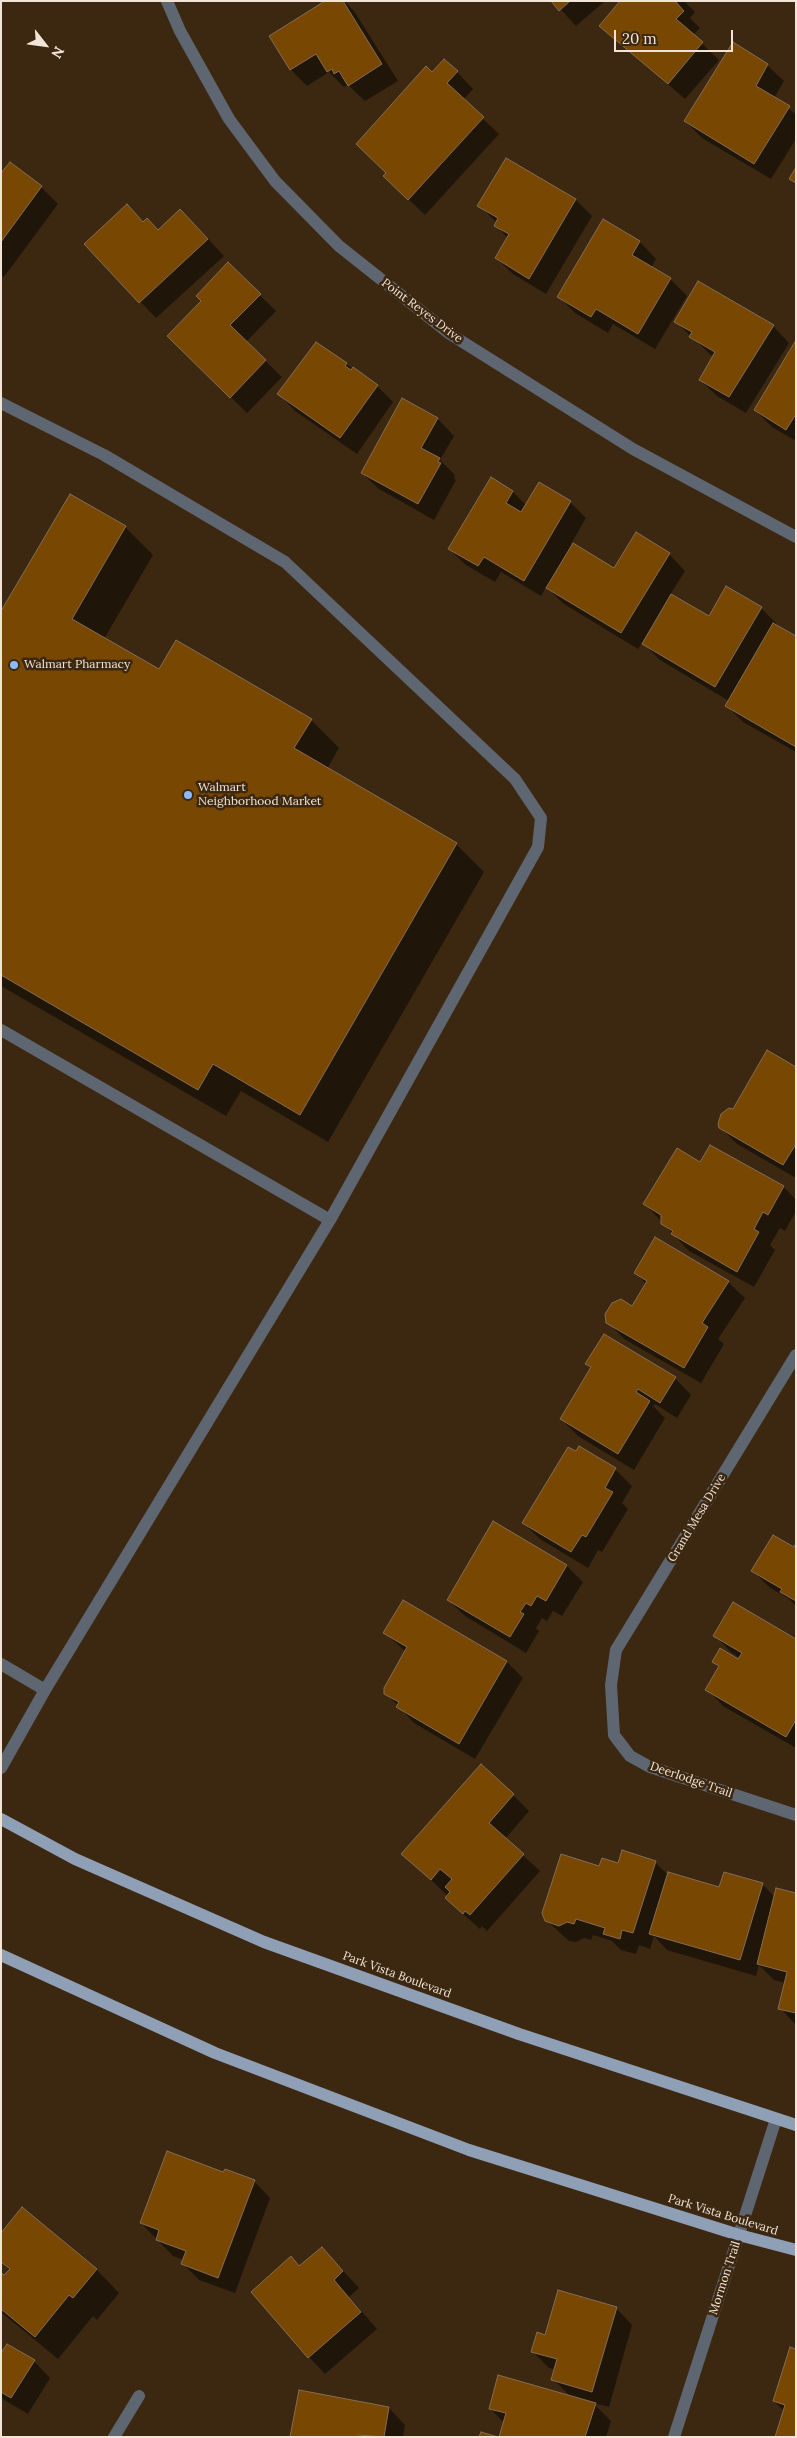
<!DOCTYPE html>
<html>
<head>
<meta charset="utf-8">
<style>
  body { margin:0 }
  #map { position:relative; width:797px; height:2438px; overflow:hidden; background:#3c2811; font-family:Lora,serif }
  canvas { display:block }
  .frame { position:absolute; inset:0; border:2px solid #f2e4d7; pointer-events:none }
  .north { position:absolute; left:20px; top:20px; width:50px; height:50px; -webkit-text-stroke:4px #3c2811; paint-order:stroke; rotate:120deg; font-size:14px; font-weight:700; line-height:20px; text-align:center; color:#f2e4d7 }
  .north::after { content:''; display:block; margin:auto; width:18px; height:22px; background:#f2e4d7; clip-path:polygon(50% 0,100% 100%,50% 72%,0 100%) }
  .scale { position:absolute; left:614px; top:30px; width:119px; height:22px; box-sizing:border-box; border:2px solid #f2e4d7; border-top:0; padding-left:6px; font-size:15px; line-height:18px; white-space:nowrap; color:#f2e4d7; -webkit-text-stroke:4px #3c2811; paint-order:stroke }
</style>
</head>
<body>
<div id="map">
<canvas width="797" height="2438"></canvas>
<div class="frame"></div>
<div class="north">N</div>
<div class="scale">20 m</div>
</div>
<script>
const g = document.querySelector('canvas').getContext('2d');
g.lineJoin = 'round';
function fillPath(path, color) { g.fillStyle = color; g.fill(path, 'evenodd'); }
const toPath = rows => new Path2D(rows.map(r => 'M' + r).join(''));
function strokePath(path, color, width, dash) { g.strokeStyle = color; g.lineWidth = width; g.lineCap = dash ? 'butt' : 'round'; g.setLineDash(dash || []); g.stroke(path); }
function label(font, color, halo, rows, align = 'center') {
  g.font = font + ' Lora,serif'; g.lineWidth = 5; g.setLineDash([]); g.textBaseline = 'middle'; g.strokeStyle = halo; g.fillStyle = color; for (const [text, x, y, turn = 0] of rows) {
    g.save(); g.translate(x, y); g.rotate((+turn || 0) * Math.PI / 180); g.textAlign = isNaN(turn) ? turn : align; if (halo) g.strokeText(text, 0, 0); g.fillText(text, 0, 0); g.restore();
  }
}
const shadow = toPath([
  [327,1,344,1,354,11,398,81,365,101,348,85,344,87,329,72,307,86,291,70],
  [553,1,605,1,576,26],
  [622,1,684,1,695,12,690,18,700,28,693,35,719,60,685,99,601,26],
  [767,65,784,81,774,98,796,114,796,139,771,179,702,138,685,121],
  [457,72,473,89,463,100,499,134,425,215,401,192,387,173,432,73],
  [506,159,576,200,592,216,546,294,513,274,496,258,508,238,495,225,497,223,479,205],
  [10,164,41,187,58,204,4,277,1,275,1,175],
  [603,221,640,242,656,259,651,268,670,279,687,296,655,349,613,324,608,333,575,313,558,296],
  [144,223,158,231,197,227,224,256,156,318,86,244],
  [228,264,276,311,246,342,282,377,247,413,185,352,203,301],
  [676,322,773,326,789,343,746,413,717,396,700,380,713,357],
  [796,342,796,441,772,427,755,410],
  [346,364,377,386,393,402,357,454,295,411,279,394],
  [403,400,438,419,454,436,440,460,455,475,454,478,456,480,434,520,379,489,362,473],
  [513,492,526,505,570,502,586,518,571,544,615,570,669,554,685,571,670,595,709,618,761,608,777,624,776,626,796,638,796,752,743,722,727,706,729,701,660,660,644,644,652,630,650,629,638,649,564,604,546,587,541,596,501,572,495,582,466,565,449,549],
  [125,527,153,555,104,639,159,671,311,720,339,748,327,769,456,844,484,872,328,1142,241,1091,226,1116,1,986,1,613],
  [796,1068,796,1178,737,1144,721,1128,733,1110],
  [710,1146,784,1187,796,1200,796,1211,785,1231,780,1228,770,1245,775,1250,754,1287,689,1251,645,1204,701,1164],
  [636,1273,728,1282,745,1298,718,1339,724,1344,701,1383,624,1339,608,1322,633,1308,646,1284],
  [587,1364,675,1378,691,1395,677,1418,655,1404,653,1406,665,1418,634,1470,578,1436,561,1419,592,1369],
  [579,1448,615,1469,632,1486,622,1503,628,1509,602,1552,598,1550,588,1568,540,1539,523,1523],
  [494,1523,567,1566,583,1582,562,1616,553,1611,547,1621,542,1618,536,1628,539,1631,526,1653,465,1616,448,1600],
  [796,1546,796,1606,789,1599,769,1587,753,1571],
  [403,1601,507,1662,523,1678,475,1759,414,1723,386,1693,406,1652,385,1633],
  [715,1636,796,1640,796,1748,723,1706,707,1689,719,1668,714,1662,739,1661,740,1658,731,1652],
  [513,1795,529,1811,505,1839,540,1871,487,1931,482,1926,480,1929,463,1914,447,1898,448,1896,403,1854],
  [655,1862,668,1875,720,1889,762,1884,775,1897,796,1894,796,2025,780,2008,786,1983,774,1980,759,1965,756,1976,667,1950,654,1936,650,1949,639,1945,636,1954,621,1950,612,1941,593,1935,591,1940,584,1938,576,1942,569,1941,544,1918,600,1868,618,1864],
  [223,2174,254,2181,270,2198,235,2293,199,2280,183,2264,184,2260,173,2256,141,2223],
  [23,2209,97,2270,119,2293,97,2320,93,2316,58,2359,1,2312,1,2274,5,2277,10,2271,1,2262,1,2235],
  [322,2248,359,2288,349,2297,377,2329,325,2374,309,2357,300,2267],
  [616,2308,632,2325,609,2407,593,2403,611,2421,606,2437,500,2437,504,2423,490,2408,571,2397,553,2379,556,2370,549,2368,533,2352,546,2336],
  [796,2350,784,2411,774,2401],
  [1,2355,34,2361,50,2378,28,2414,1,2398],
  [389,2408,405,2425,403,2437,291,2437]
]);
const building = toPath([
  [325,1,343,1,382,64,348,86,339,71,334,74,332,69,327,72,316,54,290,70,269,36,325,1],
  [551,1,570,1,559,11,551,1],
  [620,1,675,1,684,11,676,19,703,42,668,84,599,26,620,1],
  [733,42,768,64,756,86,790,106,754,164,684,121,733,42],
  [444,59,458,71,447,83,484,117,408,200,383,176,386,173,356,144,426,66,432,72,444,59],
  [506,158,576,199,529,279,495,258,509,234,494,226,498,218,477,206,506,158],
  [10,162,42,186,1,242,1,173,10,162],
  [796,167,796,183,789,179,796,167],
  [127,204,143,222,147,218,158,230,180,209,208,239,139,303,84,244,127,204],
  [603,219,640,241,632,255,671,278,638,334,596,309,591,317,557,297,603,219],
  [228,262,261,294,230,325,266,360,230,398,167,336,201,301,196,296,228,262],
  [698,281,774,325,729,397,699,380,715,352,689,337,692,332,674,322,698,281],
  [796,340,796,414,786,430,754,410,796,340],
  [316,342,347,363,345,366,351,370,353,367,378,385,340,438,277,394,316,342],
  [402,398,438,418,421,448,440,458,438,462,441,463,418,504,361,473,402,398],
  [491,477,513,491,506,503,521,512,539,482,571,501,524,581,484,557,478,566,448,549,491,477],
  [70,494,126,526,72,619,159,669,176,640,312,719,294,748,457,843,300,1115,213,1064,198,1090,1,975,1,611,70,494],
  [636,532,670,553,621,633,546,588,573,543,614,568,636,532],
  [726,586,762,607,715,687,642,644,671,594,709,616,726,586],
  [773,623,796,636,796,747,725,706,773,623],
  [767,1050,796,1067,796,1144,783,1165,719,1128,718,1124,721,1114,729,1108,733,1109,767,1050],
  [710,1145,784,1186,768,1215,763,1212,754,1229,759,1232,737,1272,671,1234,673,1231,661,1224,661,1215,643,1204,677,1148,700,1162,710,1145],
  [655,1237,729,1281,702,1323,708,1327,684,1368,606,1323,605,1314,612,1303,621,1299,632,1306,647,1281,634,1273,655,1237],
  [604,1334,676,1377,660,1403,638,1389,636,1392,650,1401,618,1454,560,1419,591,1367,585,1364,604,1334],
  [579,1446,616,1468,605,1488,613,1492,586,1537,582,1535,571,1552,522,1523,568,1447,576,1451,579,1446],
  [493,1521,567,1565,546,1601,537,1596,531,1606,526,1603,520,1612,524,1614,510,1637,447,1600,493,1521],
  [773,1535,794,1547,796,1543,796,1601,780,1592,782,1589,751,1571,773,1535],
  [403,1600,507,1661,459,1744,396,1707,399,1702,384,1694,384,1688,407,1647,383,1633,403,1600],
  [733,1602,796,1639,796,1720,786,1737,705,1690,719,1666,712,1662,720,1648,738,1659,742,1653,713,1636,733,1602],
  [481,1764,514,1794,489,1823,524,1854,470,1915,465,1911,463,1914,445,1898,450,1892,445,1887,452,1879,440,1869,431,1880,401,1854,481,1764],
  [622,1850,656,1861,633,1933,622,1930,620,1939,603,1934,605,1928,576,1919,574,1924,567,1922,559,1926,545,1921,542,1913,561,1854,599,1866,602,1858,618,1863,622,1850],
  [668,1872,719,1887,724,1872,763,1883,740,1960,649,1934,668,1872],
  [776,1888,796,1893,796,2013,778,2009,787,1972,757,1964,776,1888],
  [167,2151,223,2172,225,2169,255,2180,218,2278,181,2264,186,2251,156,2240,159,2230,140,2223,167,2151],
  [22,2207,97,2269,73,2298,69,2295,35,2337,1,2309,1,2273,4,2275,10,2269,1,2262,1,2233,22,2207],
  [322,2247,343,2271,334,2280,361,2312,308,2358,251,2292,291,2256,299,2266,322,2247],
  [558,2290,617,2307,592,2392,551,2380,557,2359,531,2352,537,2332,545,2335,558,2290],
  [7,2344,35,2360,11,2398,1,2392,1,2353,7,2344],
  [790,2347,796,2349,796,2437,775,2437,785,2405,773,2401,790,2347],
  [498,2375,596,2403,585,2437,499,2437,506,2413,489,2409,498,2375],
  [299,2390,389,2407,384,2437,358,2435,357,2437,290,2437,299,2390],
  [481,2432,498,2437,479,2437,481,2432]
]);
const minor = toPath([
  [167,1,180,31,229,119,275,181,339,246,450,334,633,449,796,537],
  [1,403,104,455,285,562,515,779,541,818,538,847,330,1220,45,1690,1,1768],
  [1,1030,330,1220],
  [796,1355,616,1650,611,1685,614,1735,630,1756,650,1767,796,1815],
  [1,1664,45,1690],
  [114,2437,139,2396],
  [674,2437,776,2119]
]);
const major = toPath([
  [1,1819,75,1859,264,1942,519,2034,796,2125],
  [1,1955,215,2053,469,2150,739,2235,796,2250]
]);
const markers = [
  [14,665,5,"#8abafc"],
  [188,795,5,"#8abafc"]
];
const streetNames = [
  ["Point Reyes Drive",422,311,37],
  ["Grand Mesa Drive",697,1518,-59],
  ["Deerlodge Trail",691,1780,19],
  ["Park Vista Boulevard",397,1975,20],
  ["Park Vista Boulevard",723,2215,17],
  ["Mormon Trail",725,2278,-72]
];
const poiNames = [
  ["Walmart Pharmacy",24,665],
  ["Walmart",198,788],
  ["Neighborhood Market",198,802]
];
fillPath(shadow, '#0007');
fillPath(building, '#784702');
strokePath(building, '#856d55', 1);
strokePath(minor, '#5e6672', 12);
strokePath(major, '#8e9fb6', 12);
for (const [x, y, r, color] of markers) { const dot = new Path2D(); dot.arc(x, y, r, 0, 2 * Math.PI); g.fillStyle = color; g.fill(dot); strokePath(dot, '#3c2811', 2); }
label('12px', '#f2e4d7', '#3c2811', streetNames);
label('12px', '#f2e4d7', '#3c2811', poiNames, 'left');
</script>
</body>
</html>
